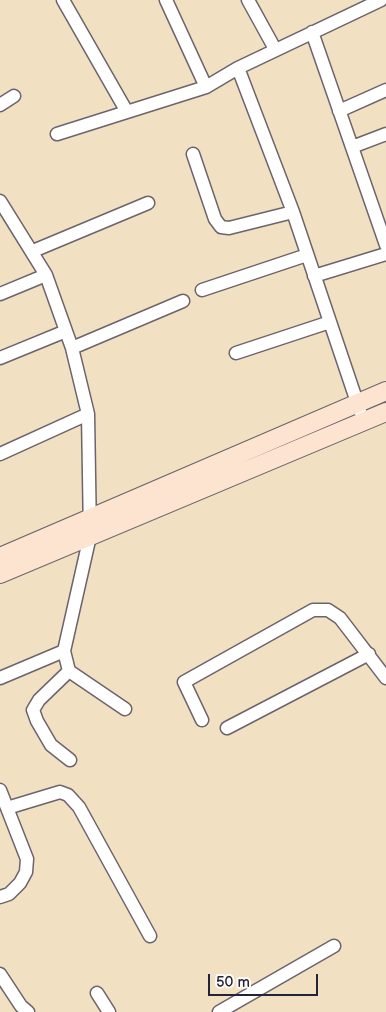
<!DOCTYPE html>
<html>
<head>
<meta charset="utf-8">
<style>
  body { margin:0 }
  #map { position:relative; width:386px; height:1012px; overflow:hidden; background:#f2e0c3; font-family:"Balsamiq Sans",sans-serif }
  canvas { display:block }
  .scale { position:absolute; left:208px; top:974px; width:110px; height:22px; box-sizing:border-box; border:2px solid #22223b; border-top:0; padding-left:6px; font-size:15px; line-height:18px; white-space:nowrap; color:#22223b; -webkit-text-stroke:4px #fdfcf7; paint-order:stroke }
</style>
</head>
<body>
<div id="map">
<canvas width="386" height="1012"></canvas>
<div class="scale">50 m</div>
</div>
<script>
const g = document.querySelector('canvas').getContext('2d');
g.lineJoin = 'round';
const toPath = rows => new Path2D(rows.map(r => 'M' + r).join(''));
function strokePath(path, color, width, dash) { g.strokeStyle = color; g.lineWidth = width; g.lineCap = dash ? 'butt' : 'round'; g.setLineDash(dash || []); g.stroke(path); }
const street = toPath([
  [63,0,127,112],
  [166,0,206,87],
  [248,0,275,49],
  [312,32,386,245],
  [238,68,381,0],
  [0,105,14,96],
  [339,111,386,90],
  [57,134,206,87,238,68,293,212,360,411],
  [352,147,386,134],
  [193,154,215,219,221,227,229,228,293,212],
  [0,201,46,275,72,348,88,414,90,536,64,651,69,671,39,700,33,710,37,721,51,745,70,760],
  [33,251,148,203],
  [314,276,386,254],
  [202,290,307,255],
  [0,294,46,275],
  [72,348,183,301],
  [236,353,330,322],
  [0,358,66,331],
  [0,454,88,414],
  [69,671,125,709],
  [0,678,64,651],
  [202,720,184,682,313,610,328,610,340,618,386,678],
  [227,728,369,654],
  [0,790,27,859,26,872,20,883,9,894,0,897],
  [7,808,60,792,68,795,79,807,150,936],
  [0,974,21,1006,28,1012],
  [97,993,109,1012],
  [219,1012,334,946]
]);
const secondary = toPath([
  [0,557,386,391],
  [0,574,386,412]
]);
strokePath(street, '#6b646b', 15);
strokePath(secondary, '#6b646b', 20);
strokePath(street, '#fff', 12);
strokePath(secondary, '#fde4d1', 18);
</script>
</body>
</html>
